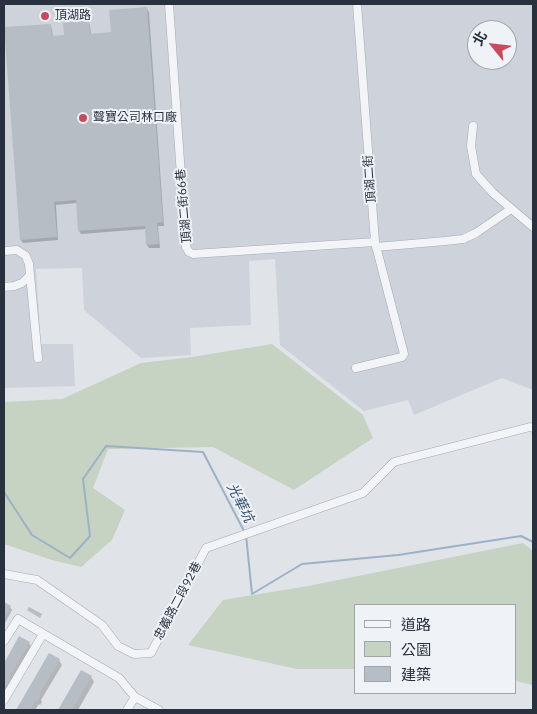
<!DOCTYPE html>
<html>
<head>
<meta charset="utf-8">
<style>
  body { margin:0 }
  #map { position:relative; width:537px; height:714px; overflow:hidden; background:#e0e3e8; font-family:"IBM Plex Sans","Noto Sans TC",sans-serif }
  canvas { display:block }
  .frame { position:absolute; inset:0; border:5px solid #29313f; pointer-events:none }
  .legend { position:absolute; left:354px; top:604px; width:162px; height:90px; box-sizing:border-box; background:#eff2f6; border:1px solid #a0a5ad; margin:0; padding:6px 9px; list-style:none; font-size:15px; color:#29313f }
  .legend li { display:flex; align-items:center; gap:10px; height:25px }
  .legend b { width:25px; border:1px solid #a0a5ad }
  .north { position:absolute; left:467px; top:20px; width:50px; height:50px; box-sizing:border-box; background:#eff2f6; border:1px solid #a0a5ad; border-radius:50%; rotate:299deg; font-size:14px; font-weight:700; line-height:20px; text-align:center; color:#29313f }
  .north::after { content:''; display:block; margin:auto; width:18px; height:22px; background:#c74b5f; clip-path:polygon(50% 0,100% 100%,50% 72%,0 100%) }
</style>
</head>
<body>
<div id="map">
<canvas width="537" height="714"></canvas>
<div class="frame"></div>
<ul class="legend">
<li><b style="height:6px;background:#f2f4f7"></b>道路</li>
<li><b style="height:14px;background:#c6d2c2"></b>公園</li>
<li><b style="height:14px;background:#b7bdc5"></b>建築</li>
</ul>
<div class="north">北</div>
</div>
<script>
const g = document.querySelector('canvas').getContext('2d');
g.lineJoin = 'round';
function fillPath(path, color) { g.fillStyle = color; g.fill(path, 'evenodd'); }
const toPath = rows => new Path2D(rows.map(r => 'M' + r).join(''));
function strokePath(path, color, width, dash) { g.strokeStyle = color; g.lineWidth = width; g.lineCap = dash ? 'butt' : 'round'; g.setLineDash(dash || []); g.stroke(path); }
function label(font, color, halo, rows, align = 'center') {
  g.font = font + ' "IBM Plex Sans","Noto Sans TC",sans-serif'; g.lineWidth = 4; g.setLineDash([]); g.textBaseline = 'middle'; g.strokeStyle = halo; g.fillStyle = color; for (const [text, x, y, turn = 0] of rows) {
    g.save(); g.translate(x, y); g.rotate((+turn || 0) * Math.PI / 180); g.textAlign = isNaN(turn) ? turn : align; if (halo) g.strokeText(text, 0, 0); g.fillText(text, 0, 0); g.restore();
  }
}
const built = toPath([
  [4,4,533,4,533,390,502,378,414,415,408,400,364,411,280,345,275,259,249,261,251,325,190,328,191,355,141,358,84,310,82,268,36,269,41,344,73,344,75,386,4,388],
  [477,30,507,30,507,60,477,60]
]);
const green = toPath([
  [272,344,363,415,373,438,294,490,213,447,108,449,93,488,125,510,112,540,81,567,52,560,4,544,4,402,62,399,141,363,192,357],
  [523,543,533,551,533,685,516,681,516,605,356,605,356,669,297,669,188,645,223,600,308,586]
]);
const shadow = toPath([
  [147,9,149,12,164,226,158,226,160,248,149,248,147,245,146,229,81,234,79,231,77,203,56,205,58,240,23,243,21,240,50,25,52,29,53,37,65,36,88,22,90,25,91,35,112,33],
  [4,603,10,607,12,610,4,625],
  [20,638,29,643,32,648,4,697,4,666],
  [49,655,59,660,62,665,41,700,42,702,40,705,39,704,35,710,18,710],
  [82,672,91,677,94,682,78,710,60,710]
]);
const stream = toPath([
  [4,492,32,535,70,558,90,536,83,479,106,446,203,452,244,531],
  [246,535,252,594,302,564,398,555,521,536,533,542]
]);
const building = toPath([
  [147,7,163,222,157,223,159,244,146,245,145,226,78,231,76,200,54,202,57,237,20,240,4,27,51,24,52,36,64,35,63,23,89,20,90,34,111,32,109,10],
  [4,602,11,606,4,619],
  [29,607,42,614,40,618,27,610],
  [19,636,30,642,9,678,11,679,8,684,6,683,4,687,4,663],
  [49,653,60,659,39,695,40,696,37,701,36,700,30,710,16,710],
  [81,670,92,676,72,710,58,710]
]);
const minor = toPath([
  [169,4,186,247,189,252,193,254,375,242],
  [473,126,471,146,476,174,493,193,533,227],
  [376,247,445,241,463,239,476,233,511,209],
  [4,251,17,250,26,256,29,264,38,358],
  [4,287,14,286,22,283,30,275],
  [356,368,402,357,404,354,375,242,357,4],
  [4,574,37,580,102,625,118,646,134,654,151,653,206,548,363,493,394,462,530,427,533,428],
  [4,641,18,619,119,678,135,697,159,710],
  [4,700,43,634],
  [127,710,135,697]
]);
const markers = [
  [45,16,5,"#c74b5f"],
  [83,118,5,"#c74b5f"]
];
const poiNames = [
  ["頂湖路",55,16],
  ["聲寶公司林口廠",93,118]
];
const streetNames = [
  ["頂湖二街",370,179,-94],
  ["頂湖二街66巷",184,206,-95],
  ["忠義路二段92巷",178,601,-62]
];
const waterNames = [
  ["光華坑",240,503,63]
];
fillPath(built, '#ced2da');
fillPath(green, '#c6d2c2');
fillPath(shadow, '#0003');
strokePath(stream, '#9db1c6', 2);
fillPath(building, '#b7bdc5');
strokePath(minor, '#a5aab2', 9);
strokePath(minor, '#f2f4f7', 8);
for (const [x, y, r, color] of markers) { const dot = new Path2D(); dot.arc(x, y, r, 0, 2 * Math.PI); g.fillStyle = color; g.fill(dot); strokePath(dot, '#eff2f6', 2); }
label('12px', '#29313f', '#eff2f6', poiNames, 'left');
label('12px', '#29313f', '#eff2f6', streetNames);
label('italic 14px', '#365071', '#eff2f6', waterNames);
</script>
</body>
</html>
